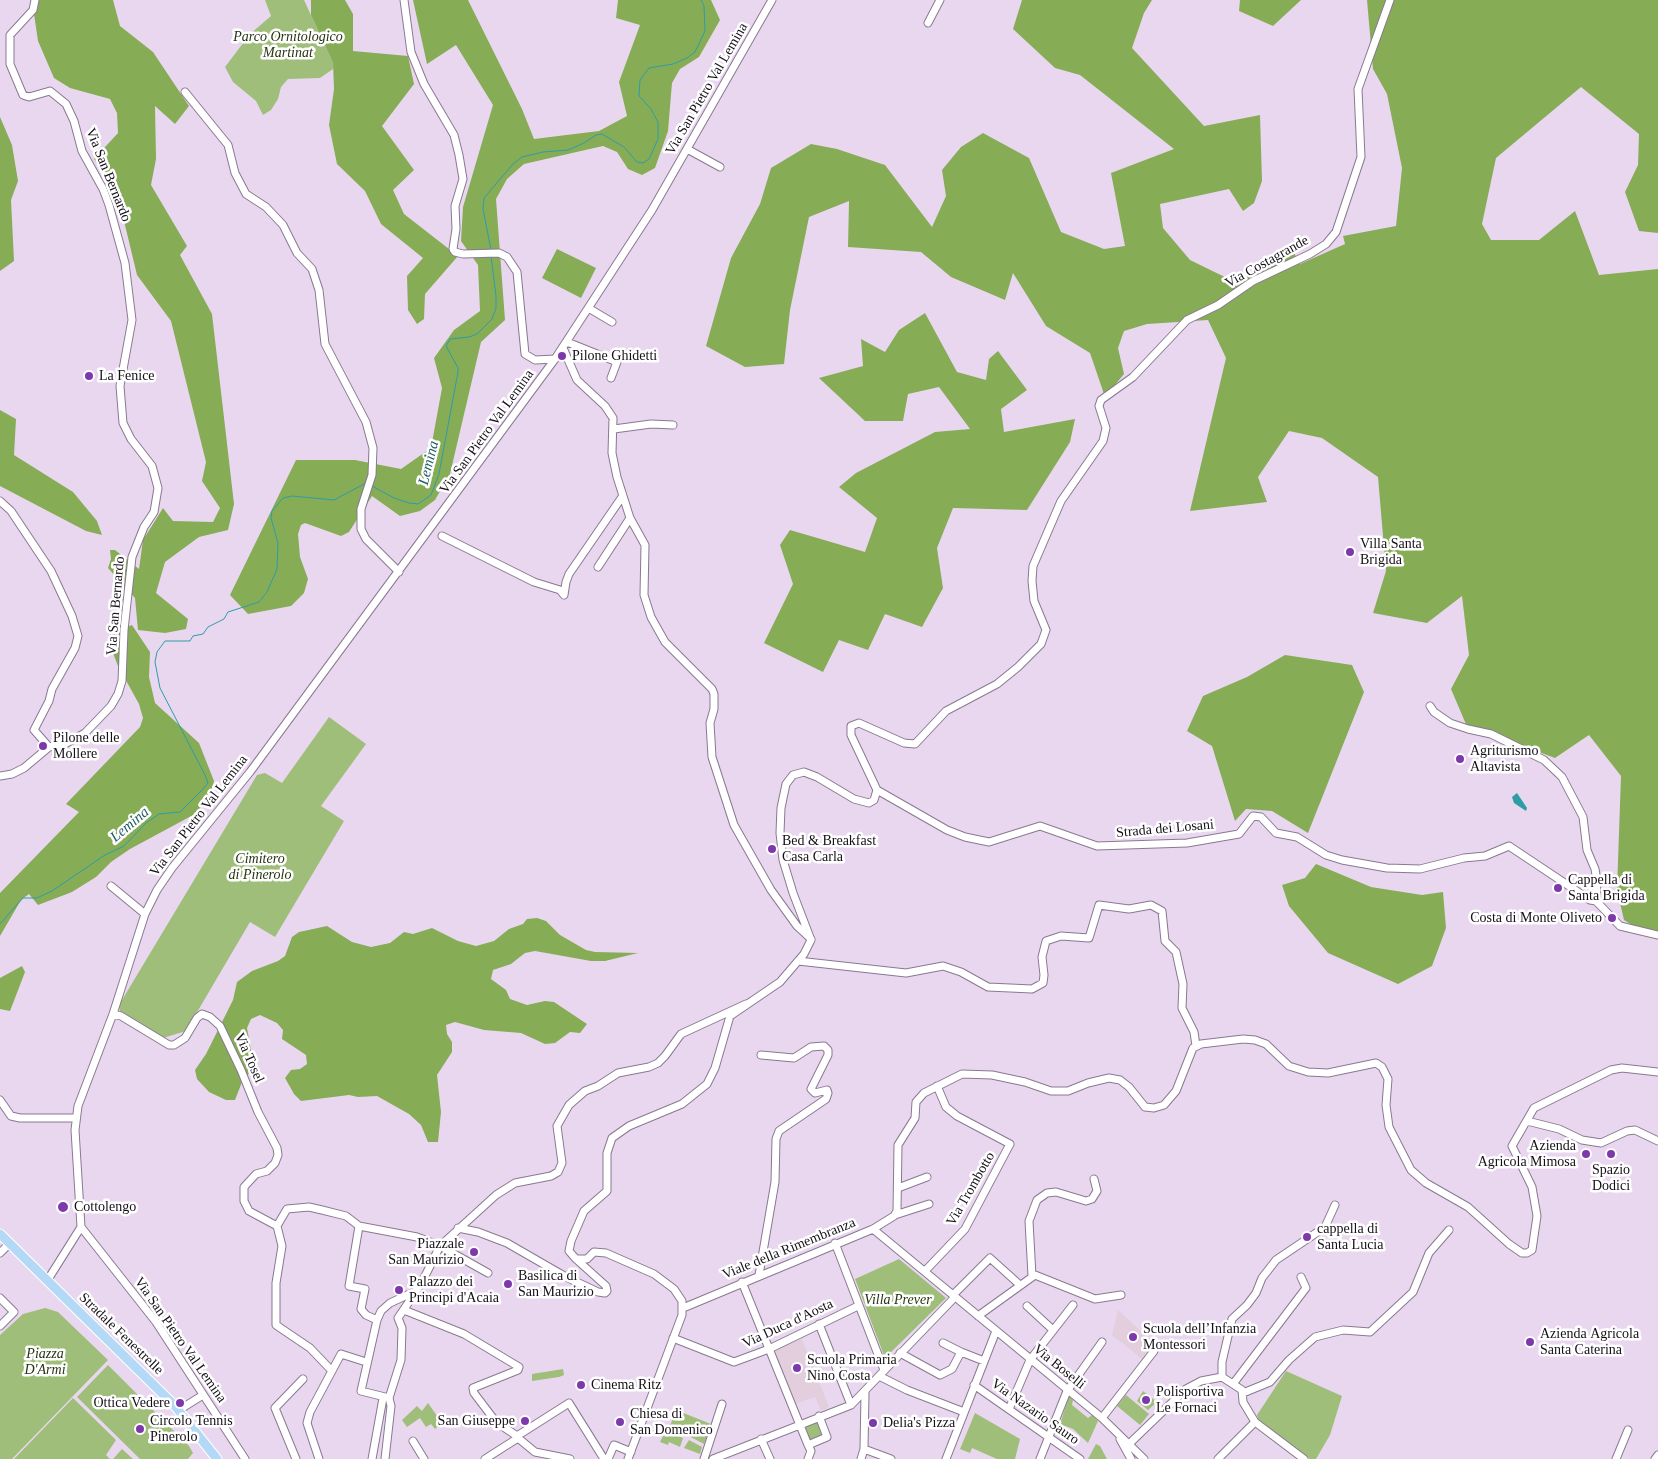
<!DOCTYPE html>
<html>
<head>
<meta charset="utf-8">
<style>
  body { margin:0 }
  canvas { display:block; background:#e9d7f0 }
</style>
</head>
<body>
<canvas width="1658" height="1459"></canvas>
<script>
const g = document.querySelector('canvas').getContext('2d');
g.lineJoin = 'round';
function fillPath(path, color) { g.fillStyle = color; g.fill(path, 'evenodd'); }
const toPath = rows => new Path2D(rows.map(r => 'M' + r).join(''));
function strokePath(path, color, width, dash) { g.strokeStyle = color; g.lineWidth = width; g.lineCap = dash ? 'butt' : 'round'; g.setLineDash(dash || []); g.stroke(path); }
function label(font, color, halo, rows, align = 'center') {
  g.font = font + ' "Times New Roman",serif'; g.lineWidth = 5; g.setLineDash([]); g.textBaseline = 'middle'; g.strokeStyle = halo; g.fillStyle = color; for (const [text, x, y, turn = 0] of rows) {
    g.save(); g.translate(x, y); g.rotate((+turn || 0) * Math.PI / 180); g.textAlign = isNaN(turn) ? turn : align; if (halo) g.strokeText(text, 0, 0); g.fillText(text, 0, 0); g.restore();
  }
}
const education = toPath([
  [1118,1310,1154,1343,1142,1359,1112,1335],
  [802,1339,829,1407,821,1411,815,1397,795,1404,773,1350]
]);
const green = toPath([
  [265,0,304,0,333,63,333,69,320,78,288,79,281,87,278,99,271,110,263,115,256,101,233,82,225,67,250,34,271,16],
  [329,717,366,744,321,806,344,821,275,937,250,922,186,1031,163,1038,120,1012,119,1005,257,775,265,773,282,783],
  [899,1259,946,1298,885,1358,855,1279],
  [45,1308,58,1312,108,1360,12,1459,0,1459,0,1335,23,1314],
  [108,1365,189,1446,193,1453,188,1459,140,1459,77,1397],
  [563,1369,564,1375,559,1377,532,1381,532,1374],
  [1286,1371,1342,1396,1330,1435,1316,1459,1310,1459,1259,1421,1257,1415],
  [1143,1391,1157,1402,1148,1410,1137,1401],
  [1126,1395,1149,1414,1140,1425,1117,1406],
  [1069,1396,1073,1400,1072,1405,1088,1418,1092,1415,1098,1421,1088,1443,1073,1429,1060,1424],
  [73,1398,116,1440,106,1455,110,1459,14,1459],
  [428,1403,442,1423,435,1429,431,1424,426,1427,420,1418,407,1427,402,1420,417,1406,422,1411],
  [676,1410,711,1424,704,1444,670,1426],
  [975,1413,1020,1439,1015,1459,997,1459,972,1448,970,1453,960,1449],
  [817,1420,824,1437,809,1443,802,1427],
  [671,1433,683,1438,680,1447,669,1442,668,1445,660,1442,663,1436,667,1437],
  [689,1440,702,1447,700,1454,684,1448],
  [1096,1444,1100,1446,1107,1459,1088,1459],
  [122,1449,133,1459,113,1459]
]);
const forest = toPath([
  [37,0,113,0,120,26,153,52,189,106,175,124,155,106,156,159,151,185,187,246,180,255,212,314,234,504,228,530,199,537,165,562,156,593,188,619,186,629,165,633,138,630,135,598,108,568,111,559,110,550,115,550,139,569,143,540,163,508,173,521,213,522,220,508,202,481,206,462,171,321,137,275,118,196,94,159,118,133,117,113,110,99,70,88,54,78,38,41,34,14],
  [311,0,345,0,353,14,353,51,408,56,414,84,382,126,414,170,393,190,404,214,458,256,425,294,424,319,417,324,408,310,407,276,423,258,381,224,365,191,337,164,329,125,334,89,333,63,311,15],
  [413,0,468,0,522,109,534,139,599,131,627,116,619,82,640,25,616,18,618,0,711,0,720,20,699,57,680,69,672,83,668,131,655,168,642,175,628,169,617,152,603,146,524,164,507,179,496,199,505,320,481,342,450,474,435,500,420,511,400,516,372,496,349,532,341,536,305,523,301,525,298,534,300,557,308,579,304,593,291,606,248,614,230,595,296,460,355,460,401,469,431,448,442,388,434,358,454,330,480,311,478,265,461,241,463,207,493,105,456,45,427,64],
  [1022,0,1152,0,1144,13,1132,48,1204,126,1260,115,1262,181,1254,203,1243,211,1229,189,1160,204,1163,228,1190,260,1235,282,1292,249,1300,264,1345,244,1343,236,1396,226,1402,168,1387,94,1373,69,1367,0,1658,0,1658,233,1639,231,1625,192,1638,165,1639,134,1581,87,1496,158,1482,224,1491,240,1539,240,1575,211,1599,275,1658,269,1658,936,1640,930,1624,920,1617,890,1621,776,1589,735,1555,758,1491,734,1468,729,1451,689,1469,655,1462,596,1427,623,1373,613,1386,571,1378,477,1322,438,1289,431,1258,477,1267,502,1190,511,1226,358,1208,320,1147,324,1124,331,1118,348,1124,374,1105,397,1090,353,1046,326,1013,273,1005,300,951,277,921,252,848,247,849,201,809,217,790,310,784,364,745,367,706,346,731,258,760,204,771,168,811,144,837,149,885,165,932,227,946,196,942,170,961,147,983,133,1029,158,1061,232,1104,249,1125,246,1111,173,1174,149,1080,75,1055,68,1013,29],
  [1240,0,1301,0,1273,26,1239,11],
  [0,117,12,145,18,181,11,200,14,261,0,271],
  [557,249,596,268,581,298,542,278],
  [925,313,957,372,986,380,989,359,998,351,1027,390,1001,409,1004,432,1075,419,1070,442,1027,510,953,508,937,548,943,588,922,627,885,614,868,650,839,640,823,672,764,643,793,584,780,545,790,530,865,552,877,518,839,487,856,473,935,432,970,429,939,387,908,394,903,421,865,421,819,378,863,366,861,339,885,352,899,330],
  [0,410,16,419,14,455,73,492,97,521,102,535,86,531,0,486],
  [132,625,150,652,149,677,155,703,199,743,214,781,209,798,195,814,130,849,111,862,96,877,72,892,38,905,29,894,21,900,0,936,0,893,79,812,66,804,140,727,143,718,139,704,118,666,113,653,114,632],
  [1285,655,1352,665,1364,692,1308,833,1272,811,1246,809,1235,821,1212,746,1187,731,1203,696,1247,677],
  [1316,864,1371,887,1422,895,1443,892,1446,928,1432,966,1398,984,1328,953,1289,906,1282,885,1305,878],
  [537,918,546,921,560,935,586,950,595,952,638,953,605,961,591,961,535,951,525,953,511,964,493,970,491,979,506,990,510,999,527,1005,545,1001,554,1002,587,1024,580,1033,570,1032,555,1043,545,1044,521,1033,484,1030,455,1022,446,1025,447,1034,452,1042,452,1052,437,1075,441,1112,438,1142,428,1142,421,1125,409,1114,377,1096,358,1097,349,1095,301,1101,294,1094,285,1078,291,1070,300,1069,307,1064,306,1055,282,1039,283,1030,277,1023,260,1015,251,1019,247,1028,254,1067,242,1082,235,1100,226,1100,209,1092,197,1079,195,1070,206,1054,233,1000,237,982,252,971,278,961,285,956,292,937,299,932,327,926,352,942,371,947,390,943,404,932,413,934,432,928,458,941,476,946,494,941,509,929,523,924,527,919],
  [22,966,25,972,10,1011,0,1009,0,978]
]);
const water = toPath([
  [1517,793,1527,808,1526,811,1514,803,1512,797]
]);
const stream = toPath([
  [491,250,483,209,484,198,513,164,522,157,543,152,568,150,584,143,596,135,602,134,624,147,637,162,643,163,649,159,658,139,658,122,651,109,639,96,640,80,649,68,673,64,687,58,695,52,705,31,704,6,701,0],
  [372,486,394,498,409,503,418,504,431,495,439,474,458,372,458,368,446,346,450,339,469,337,477,334,492,319,496,308,496,296,491,256],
  [0,924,23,898,37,898,52,891,105,855,124,846,146,823,159,814,180,812,202,790,208,783,205,775,160,688,155,662,157,652,165,641,190,641,193,636,203,634,208,627,224,619,228,612,259,602,267,592,277,569,278,543,271,518,272,511,283,498,292,496,334,500,366,483]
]);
const minor = toPath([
  [35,0,33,10,10,35,10,64,23,95,29,97,50,91,66,104,74,121,82,151,103,189,109,205,125,263,132,320,120,386,123,423,131,439,152,466,158,488,154,512,144,527,132,557,124,630,122,681,118,694,111,706,85,733,65,744,49,747],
  [404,0,411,52,424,84,454,135,459,155,463,179,455,206,456,229,453,249,455,252,463,254,499,253,507,257,517,272,525,354,535,360,555,359],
  [928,23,940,0],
  [185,92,228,145,235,173,246,194,266,207,283,225,297,253,312,269,319,290,325,344,366,422,373,448,372,475,361,509,361,529,366,539,399,572],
  [687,149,720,167],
  [590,309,612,322],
  [567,342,617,362,611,378],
  [563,348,577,380,605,406,613,418,612,453,617,477,630,518,645,545,644,595,651,617,665,642,712,689,714,694,714,709,710,723,712,757,734,825,771,890,797,926,811,939],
  [614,429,651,424,673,425],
  [0,501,11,511,51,571,72,616,78,636,75,648,52,689,49,701,34,730,49,747],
  [442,536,534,582,560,590,564,595,566,582,569,574,622,497],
  [598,567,630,518],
  [1430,706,1434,712,1450,723,1468,729,1491,734,1544,760,1562,777,1583,817,1587,850,1595,869,1597,881,1596,901],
  [0,776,12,774,24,768,49,747],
  [877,790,947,830,965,837,989,842,1040,826,1097,846,1187,843,1239,834,1253,816,1261,817,1276,833,1297,837,1326,855,1342,860,1387,868,1420,869,1464,858,1485,856,1509,846,1590,900,1596,901,1620,926,1658,935],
  [111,886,145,914],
  [811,940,793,893,783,860,780,833,781,808,786,784,793,775,804,772,817,777,854,799,869,803,874,800,877,790,851,735,851,726,859,723,904,743,915,744,946,711,997,684,1018,667,1041,644,1046,630,1034,601,1032,581,1033,566,1061,501,1103,441,1106,428,1099,406,1101,400,1133,377,1187,320,1218,305,1253,281,1310,254,1326,244,1336,232,1361,157,1358,89,1390,0],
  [798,961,906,973,943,966,961,972,988,987,1032,989,1043,983,1044,975,1042,957,1046,941,1061,936,1089,938,1099,905,1129,909,1151,905,1162,911,1165,941,1176,952,1183,984,1182,1008,1194,1032,1196,1046],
  [113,1014,121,1016,169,1045,174,1045,185,1038,197,1018,202,1014,210,1017,220,1026,241,1070,258,1112,277,1148,278,1155,275,1163,267,1171,256,1174,244,1187,244,1201,249,1211,277,1226,287,1209,309,1207,322,1210,346,1216,359,1226,417,1237,440,1246,496,1195,515,1183,551,1176,558,1172,562,1163,557,1126,569,1105,585,1091,598,1086,618,1073,649,1067,658,1063,665,1056,681,1034,746,1004],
  [0,1100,11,1116,20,1118,76,1118],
  [1527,1121,1559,1129,1582,1140,1601,1143,1627,1131,1635,1130,1658,1141],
  [898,1188,927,1177],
  [895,1215,929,1204],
  [277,1226,282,1246,276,1283,276,1325,310,1348,332,1371],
  [359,1226,349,1286,365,1289,361,1309,366,1315,377,1320],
  [458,1228,478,1232,507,1243,566,1277,598,1292,605,1293,607,1291,606,1286,576,1259],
  [873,1229,1102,1418,1144,1459],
  [835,1243,884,1370],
  [0,1253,10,1243],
  [925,1271,965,1229,1010,1144,957,1116,946,1107,937,1086],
  [759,1275,775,1182,776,1139,779,1131,826,1099,828,1093,827,1090,815,1093,811,1089,828,1055,828,1050,824,1046,811,1047,794,1058,761,1055],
  [1032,1276,1029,1221,1037,1200,1047,1193,1056,1192,1086,1201,1092,1199,1097,1191,1094,1179],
  [47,1281,81,1227],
  [742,1282,808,1445,827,1437,819,1416],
  [953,1295,990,1258,1020,1285],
  [0,1298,14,1312,0,1326],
  [1027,1306,1053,1330],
  [683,1308,873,1229,894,1216,897,1211,898,1145,915,1118,916,1102,924,1093,962,1074,992,1075,1025,1082,1051,1091,1068,1091,1088,1083,1109,1078,1120,1080,1129,1087,1145,1107,1154,1108,1164,1105,1176,1091,1193,1048,1201,1044,1243,1039,1255,1040,1266,1044,1289,1066,1308,1072,1328,1073,1376,1063,1382,1067,1388,1079,1386,1105,1389,1127,1411,1170,1426,1183,1468,1207,1509,1244,1522,1253,1527,1253,1532,1250,1537,1216,1532,1187,1512,1146,1534,1108,1611,1070,1622,1068,1658,1072],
  [404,1310,464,1334,519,1367,518,1370,473,1388,474,1393,496,1422,517,1436],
  [978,1316,1035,1275,1095,1299,1121,1295],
  [819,1324,851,1405],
  [673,1338,734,1362,769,1349,858,1306],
  [943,1343,961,1352],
  [900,1353,940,1375,952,1369,961,1352,984,1361],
  [879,1376,907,1390,964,1412],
  [1222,1377,1222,1362,1232,1319,1247,1305,1256,1293,1262,1278,1276,1260,1325,1227,1335,1205],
  [1222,1377,1242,1390,1243,1402,1255,1422,1304,1459],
  [1233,1384,1306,1288,1301,1277],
  [974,1385,1080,1459],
  [1243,1393,1270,1382,1289,1360,1315,1337,1343,1330,1370,1332,1413,1292,1429,1253,1449,1230],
  [389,1398,361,1391,377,1320,381,1311,390,1303,416,1291],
  [1009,1409,1030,1360,1073,1305],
  [179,1410,203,1395],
  [1102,1418,1154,1351],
  [517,1436,569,1403,604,1459],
  [518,1438,535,1452,570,1459],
  [761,1439,770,1459],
  [1120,1439,1131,1459],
  [413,1441,424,1459],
  [1129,1444,1186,1389,1201,1381,1222,1377],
  [864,1449,891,1459],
  [245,1459,156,1322,81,1227,75,1130,78,1106,113,1014,145,914,157,890,172,868,250,772,555,359,652,210,772,0],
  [296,1459,275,1408,303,1379],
  [319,1459,307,1423,310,1412,341,1354,366,1362],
  [372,1459,383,1398],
  [385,1459,391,1406,389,1398,401,1360,402,1328,398,1318,421,1284,440,1246,488,1273],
  [485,1459,518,1438],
  [608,1459,614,1445,631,1452],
  [628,1459,682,1315,682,1301,674,1289,654,1274,606,1253,594,1252,587,1259,576,1259,569,1251,571,1241,584,1211,607,1191,607,1153,612,1138,629,1126,682,1104,707,1084,715,1068,730,1016,780,982,804,954,811,940],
  [704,1459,722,1404],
  [713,1459,851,1405,955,1297],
  [808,1459,811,1451,808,1445],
  [861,1459,864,1449,865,1393],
  [946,1459,996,1331],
  [1040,1459,1067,1391,1102,1342],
  [1218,1459,1255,1422],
  [1616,1459,1628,1430],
  [1655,1459,1658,1455]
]);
const major = toPath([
  [0,1234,175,1406,217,1459]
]);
const markers = [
  [562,356,5,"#7d39ac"],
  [89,376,5,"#7d39ac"],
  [1350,552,5,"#7d39ac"],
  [43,746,5,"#7d39ac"],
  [1460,759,5,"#7d39ac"],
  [772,849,5,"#7d39ac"],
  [1558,888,5,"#7d39ac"],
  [1612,918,5,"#7d39ac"],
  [1586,1154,5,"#7d39ac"],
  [1611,1154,5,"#7d39ac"],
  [63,1207,6,"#7d39ac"],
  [1307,1237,5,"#7d39ac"],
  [474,1252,5,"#7d39ac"],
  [508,1284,5,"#7d39ac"],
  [399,1290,5,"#7d39ac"],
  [1133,1337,5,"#7d39ac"],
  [1530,1342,5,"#7d39ac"],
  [797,1368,5,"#7d39ac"],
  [581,1385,5,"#7d39ac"],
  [1146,1400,5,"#7d39ac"],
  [180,1403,5,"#7d39ac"],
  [525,1421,5,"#7d39ac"],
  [620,1422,5,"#7d39ac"],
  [873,1423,5,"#7d39ac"],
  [140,1429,5,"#7d39ac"]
];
const parkNames = [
  ["Parco Ornitologico",288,37],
  ["Martinat",288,53],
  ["Cimitero",260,859],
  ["di Pinerolo",260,875],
  ["Villa Prever",898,1300],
  ["Piazza",45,1354],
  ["D'Armi",45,1370]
];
const streetNames = [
  ["Via San Pietro Val Lemina",707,89,-60],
  ["Via San Bernardo",108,175,68],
  ["Via Costagrande",1267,262,-29],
  ["Via San Pietro Val Lemina",487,432,-54],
  ["Via San Bernardo",116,606,-85],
  ["Via San Pietro Val Lemina",199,816,-52],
  ["Strada dei Losani",1165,829,-5],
  ["Via Tosel",249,1058,66],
  ["Via Trombotto",971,1189,-60],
  ["Viale della Rimembranza",789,1249,-22],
  ["Via Duca d'Aosta",788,1324,-25],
  ["Stradale Fenestrelle",121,1334,44],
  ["Via San Pietro Val Lemina",180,1340,55],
  ["Via Boselli",1059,1367,39],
  ["Via Nazario Sauro",1035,1412,35]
];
const poiNames = [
  ["Pilone Ghidetti",572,356],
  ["La Fenice",99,376],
  ["Villa Santa",1360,544],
  ["Brigida",1360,560],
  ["Pilone delle",53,738],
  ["Mollere",53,754],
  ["Agriturismo",1470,751],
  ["Altavista",1470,767],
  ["Bed & Breakfast",782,841],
  ["Casa Carla",782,857],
  ["Cappella di",1568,880],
  ["Santa Brigida",1568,896],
  ["Costa di Monte Oliveto",1602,918,"right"],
  ["Azienda",1576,1146,"right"],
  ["Agricola Mimosa",1576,1162,"right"],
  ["Spazio",1611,1170,"center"],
  ["Dodici",1611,1186,"center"],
  ["Cottolengo",74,1207],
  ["cappella di",1317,1229],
  ["Santa Lucia",1317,1245],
  ["Piazzale",464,1244,"right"],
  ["San Maurizio",464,1260,"right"],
  ["Basilica di",518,1276],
  ["San Maurizio",518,1292],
  ["Palazzo dei",409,1282],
  ["Principi d'Acaia",409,1298],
  ["Scuola dell’Infanzia",1143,1329],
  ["Montessori",1143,1345],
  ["Azienda Agricola",1540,1334],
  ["Santa Caterina",1540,1350],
  ["Scuola Primaria",807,1360],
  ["Nino Costa",807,1376],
  ["Cinema Ritz",591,1385],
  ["Polisportiva",1156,1392],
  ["Le Fornaci",1156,1408],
  ["Ottica Vedere",170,1403,"right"],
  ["Chiesa di",630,1414],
  ["San Domenico",630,1430],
  ["Circolo Tennis",150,1421],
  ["Pinerolo",150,1437],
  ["San Giuseppe",515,1421,"right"],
  ["Delia's Pizza",883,1423]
];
const waterNames = [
  ["Lemina",429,463,-76],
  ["Lemina",130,825,-40]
];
fillPath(education, '#e2cedc');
fillPath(green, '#9fbe7a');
fillPath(forest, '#87ac56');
fillPath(water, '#2c9da7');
strokePath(stream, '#2c9da7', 1);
strokePath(minor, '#897990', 9);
strokePath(major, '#fff', 11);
strokePath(minor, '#fff', 7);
strokePath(major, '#b4d9f6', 9);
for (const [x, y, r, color] of markers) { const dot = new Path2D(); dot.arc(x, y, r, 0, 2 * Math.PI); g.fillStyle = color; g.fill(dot); strokePath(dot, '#fff', 2); }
label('italic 14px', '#263511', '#fff', parkNames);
label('14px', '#150f17', '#fff', streetNames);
label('14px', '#150f17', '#fff', poiNames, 'left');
label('italic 15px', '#225d63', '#fff', waterNames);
</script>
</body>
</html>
